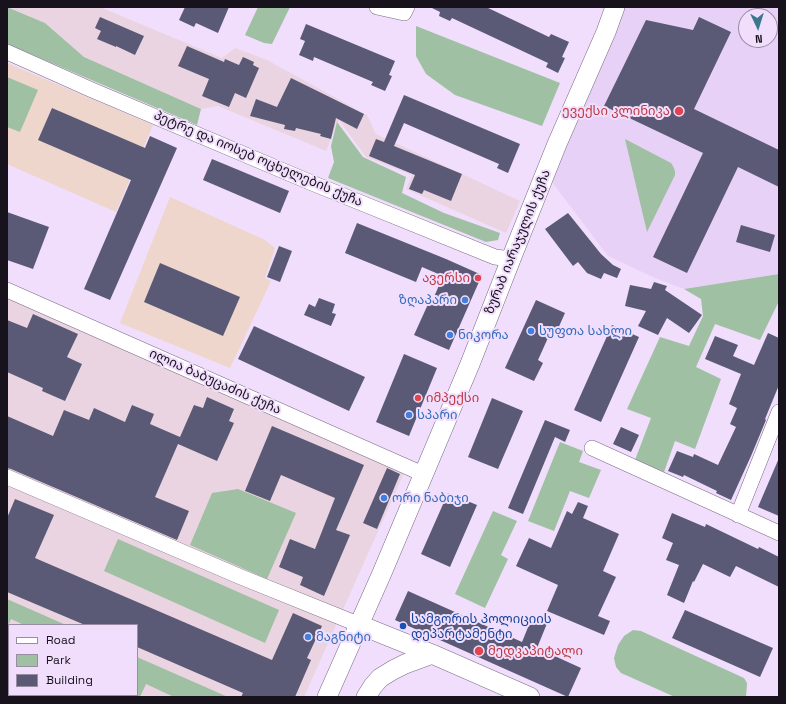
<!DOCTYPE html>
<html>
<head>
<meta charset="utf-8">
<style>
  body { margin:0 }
  #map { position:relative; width:786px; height:704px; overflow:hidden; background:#f0defc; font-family:"Space Grotesk",sans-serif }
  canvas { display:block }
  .frame { position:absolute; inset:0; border:8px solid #18121c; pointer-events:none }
  .legend { position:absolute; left:8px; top:624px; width:130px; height:72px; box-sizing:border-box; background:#f0defc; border:1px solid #9a8ca2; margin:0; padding:5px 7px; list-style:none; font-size:12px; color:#18121c }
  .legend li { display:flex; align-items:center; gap:8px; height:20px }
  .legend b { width:20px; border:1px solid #9a8ca2 }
  .north { position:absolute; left:738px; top:8px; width:40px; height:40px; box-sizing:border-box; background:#f0defc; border:1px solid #9a8ca2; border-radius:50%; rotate:176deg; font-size:11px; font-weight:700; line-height:16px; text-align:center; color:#18121c }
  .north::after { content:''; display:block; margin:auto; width:14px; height:18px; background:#3b778e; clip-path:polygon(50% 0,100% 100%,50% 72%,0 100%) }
</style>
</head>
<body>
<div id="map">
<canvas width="786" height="704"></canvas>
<div class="frame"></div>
<ul class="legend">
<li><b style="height:5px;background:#fff"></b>Road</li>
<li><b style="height:11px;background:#9fc0a2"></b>Park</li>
<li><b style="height:11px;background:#5a5a76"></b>Building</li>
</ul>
<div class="north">N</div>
</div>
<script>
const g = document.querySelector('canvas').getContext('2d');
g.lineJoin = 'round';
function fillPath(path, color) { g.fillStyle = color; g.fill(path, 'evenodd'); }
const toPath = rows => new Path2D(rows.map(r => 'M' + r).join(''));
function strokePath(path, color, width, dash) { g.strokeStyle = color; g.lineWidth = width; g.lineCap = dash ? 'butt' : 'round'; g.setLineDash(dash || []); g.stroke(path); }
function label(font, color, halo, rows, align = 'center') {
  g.font = font + ' "Space Grotesk","Noto Sans Georgian",sans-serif'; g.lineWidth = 4; g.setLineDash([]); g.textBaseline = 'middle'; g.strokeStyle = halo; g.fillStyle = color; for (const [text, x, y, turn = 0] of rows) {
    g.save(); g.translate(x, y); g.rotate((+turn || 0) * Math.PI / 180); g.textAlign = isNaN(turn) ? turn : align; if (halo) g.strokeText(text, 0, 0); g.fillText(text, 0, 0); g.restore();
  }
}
const built = toPath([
  [618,7,779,7,779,274,684,289,655,278,608,256,552,182],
  [746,16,770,16,770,40,746,40]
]);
const industrial = toPath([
  [8,7,100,7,222,58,235,48,267,60,367,115,376,134,520,201,506,233,406,189,412,175,366,157,339,120,326,151,218,106,201,109,84,57,45,23],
  [7,297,405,471,304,697,11,697,7,695],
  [9,625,137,625,137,695,9,695]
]);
const education = toPath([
  [7,63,153,125,116,212,7,164],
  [170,197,265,240,275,248,265,278,271,281,230,368,120,323]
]);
const green = toPath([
  [7,7,45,23,84,57,201,109,197,125,7,44],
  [258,7,290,7,272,44,264,43,245,35],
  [416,26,560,83,542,126,455,95,426,74,416,56],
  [7,77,38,90,20,132,7,127],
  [337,122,363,157,406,177,402,193,444,213,500,233,498,240,486,242,328,178,334,162,331,146],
  [625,139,671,163,673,166,675,171,675,175,647,232],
  [779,274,779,301,760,340,715,324,696,367,721,379,695,449,675,441,664,472,635,460,651,418,627,409,660,337,689,346,703,316,701,299,684,289],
  [560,442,583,451,579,462,601,470,589,498,570,491,554,531,528,521],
  [238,489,296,513,267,579,190,545,212,493],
  [493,511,517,521,501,555,508,559,485,608,455,594],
  [118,539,279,610,265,643,104,571],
  [7,599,66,625,24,625,11,619,7,628],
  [633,630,641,631,744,678,747,683,746,697,675,697,621,673,616,667,614,658,618,645,624,636],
  [137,657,228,697,174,697,146,684,140,697,124,697,125,695,137,695]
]);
const building = toPath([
  [185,7,229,7,218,33,196,23,194,27,179,20],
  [430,7,486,7,549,37,551,34,569,42,562,57,565,58,558,73,546,67,548,63,452,18,450,21,439,16,440,12],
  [100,17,144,36,135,55,116,46,116,47,97,39,101,31,95,28],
  [699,17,731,32,694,109,779,150,779,187,738,167,687,273,653,257,703,153,604,106,646,20,693,30],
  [306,24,395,61,389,75,392,76,385,91,371,85,373,82,314,57,313,61,299,55,305,41,300,39],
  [187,46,224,62,225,59,239,65,243,57,254,62,253,65,259,68,246,98,235,93,229,107,202,96,209,79,178,66],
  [291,78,364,114,357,129,336,118,331,139,320,136,321,134,296,128,295,131,284,129,285,125,250,116,256,99,277,107],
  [404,95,520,144,508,173,497,168,499,164,404,123,394,146,462,174,451,201,424,190,422,194,409,189,415,175,369,156,376,139,384,142],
  [52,108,145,148,150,136,177,148,110,300,84,289,131,180,38,140],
  [212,159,289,191,280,213,203,180],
  [7,212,49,227,33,269,7,260],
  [568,213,601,254,613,265,621,269,617,278,604,273,601,279,587,273,578,262,573,266,545,229],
  [357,223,446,259,482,275,449,350,414,335,429,302,431,304,443,276,422,267,416,282,345,253],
  [741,225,775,235,770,252,736,242],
  [279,246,292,251,280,282,267,277],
  [160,263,240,297,223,336,144,302],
  [654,282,667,286,665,290,702,315,689,333,667,318,658,335,638,326,646,311,625,306,630,285,651,289],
  [319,298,335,304,332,313,336,314,331,326,304,315,309,304,315,307],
  [536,300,565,313,557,331,552,329,538,360,543,363,534,381,505,368],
  [33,314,78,334,67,357,82,364,65,401,42,391,43,388,7,372,7,320,27,328],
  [612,325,639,337,601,422,574,410],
  [254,326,365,377,349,411,238,359],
  [768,333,779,338,779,385,765,419,766,420,751,456,731,500,716,493,717,491,684,475,683,477,668,471,677,451,693,457,694,454,718,465,736,427,730,424,737,408,729,404,741,374,705,359,715,336,738,345,733,356,754,365],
  [404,354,437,368,409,436,376,422],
  [207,397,234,409,229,421,234,423,217,461,178,444,155,497,189,511,177,540,11,469,7,468,7,416,53,436,64,410,89,420,94,408,125,422,132,405,154,414,150,424,180,437,194,405,203,408],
  [492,398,523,411,498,469,468,457],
  [545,420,570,430,565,442,555,437,523,514,508,508],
  [272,426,364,465,336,530,350,535,324,596,300,585,303,577,279,567,290,539,315,549,335,498,281,475,270,501,245,491],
  [621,427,639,435,631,452,613,444],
  [779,458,779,516,758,507],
  [387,468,400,474,377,529,363,523],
  [448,493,477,505,450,567,421,554],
  [15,499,54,515,35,558,272,660,293,613,322,626,307,658,311,660,295,697,241,697,243,693,137,647,137,625,85,625,7,592,7,518],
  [578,502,588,506,583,518,619,534,603,571,616,577,598,616,610,621,604,635,547,611,558,585,516,566,529,538,551,548,567,511,572,514],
  [672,513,705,527,706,524,758,549,759,547,779,557,779,587,736,566,730,577,703,564,694,582,693,581,684,603,667,595,679,565,666,560,673,543,662,538],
  [408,591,522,642,533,615,548,621,537,648,581,668,568,697,395,620],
  [685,610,773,648,760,677,672,638]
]);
const minor = toPath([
  [377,7,404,13,407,7],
  [7,52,92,90,312,183,495,257,511,259],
  [7,290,423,474],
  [592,448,779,533],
  [7,477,241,577,360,625],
  [738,515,779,412]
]);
const major = toPath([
  [360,625,432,654,530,697],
  [327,697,382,573,470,364,511,259,557,144,606,32,615,7],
  [366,697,373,686,380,678,393,670,405,664,432,654]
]);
const markers = [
  [679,111,5,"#e0444e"],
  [478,278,4,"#e0444e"],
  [465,300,4,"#3f7fe0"],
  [531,331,4,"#3f7fe0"],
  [450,335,4,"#3f7fe0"],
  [418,398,4,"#e0444e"],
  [409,415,4,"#3f7fe0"],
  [384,498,4,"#3f7fe0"],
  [403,626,4,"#1a4fb4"],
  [308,637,4,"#3f7fe0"],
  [479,651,5,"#e0444e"]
];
const healthNames = [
  ["ევექსი კლინიკა",670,111],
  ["ავერსი",470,278],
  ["იმპექსი",426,398,"left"],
  ["მედკაპიტალი",488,651,"left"]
];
const streetNames = [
  ["პეტრე და იოსებ ოცხელების ქუჩა",258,159,23],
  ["ზურაბ იარაჯულის ქუჩა",518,242,-68],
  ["ილია ბაბუცაძის ქუჩა",215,382,24]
];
const shopNames = [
  ["ზღაპარი",457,300,"right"],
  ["სუფთა სახლი",539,331],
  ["ნიკორა",458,335],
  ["სპარი",417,415],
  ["ორი ნაბიჯი",392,498],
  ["მაგნიტი",316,637]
];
const transitNames = [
  ["სამგორის პოლიციის",411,619],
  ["დეპარტამენტი",411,634]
];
fillPath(built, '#e8d1f6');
fillPath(industrial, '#ebd4e1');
fillPath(education, '#eed6cd');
fillPath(green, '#9fc0a2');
fillPath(building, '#5a5a76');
strokePath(minor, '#7b6b85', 16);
strokePath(major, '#7b6b85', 20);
strokePath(minor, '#fff', 15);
strokePath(major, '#fff', 19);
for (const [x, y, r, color] of markers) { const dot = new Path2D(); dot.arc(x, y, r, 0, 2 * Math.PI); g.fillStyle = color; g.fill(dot); strokePath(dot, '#f0defc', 1.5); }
label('13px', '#be3a42', '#f0defc', healthNames, 'right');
label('13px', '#18121c', '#f0defc', streetNames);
label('13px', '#366cbe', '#f0defc', shopNames, 'left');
label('13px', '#164399', '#f0defc', transitNames, 'left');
</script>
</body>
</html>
